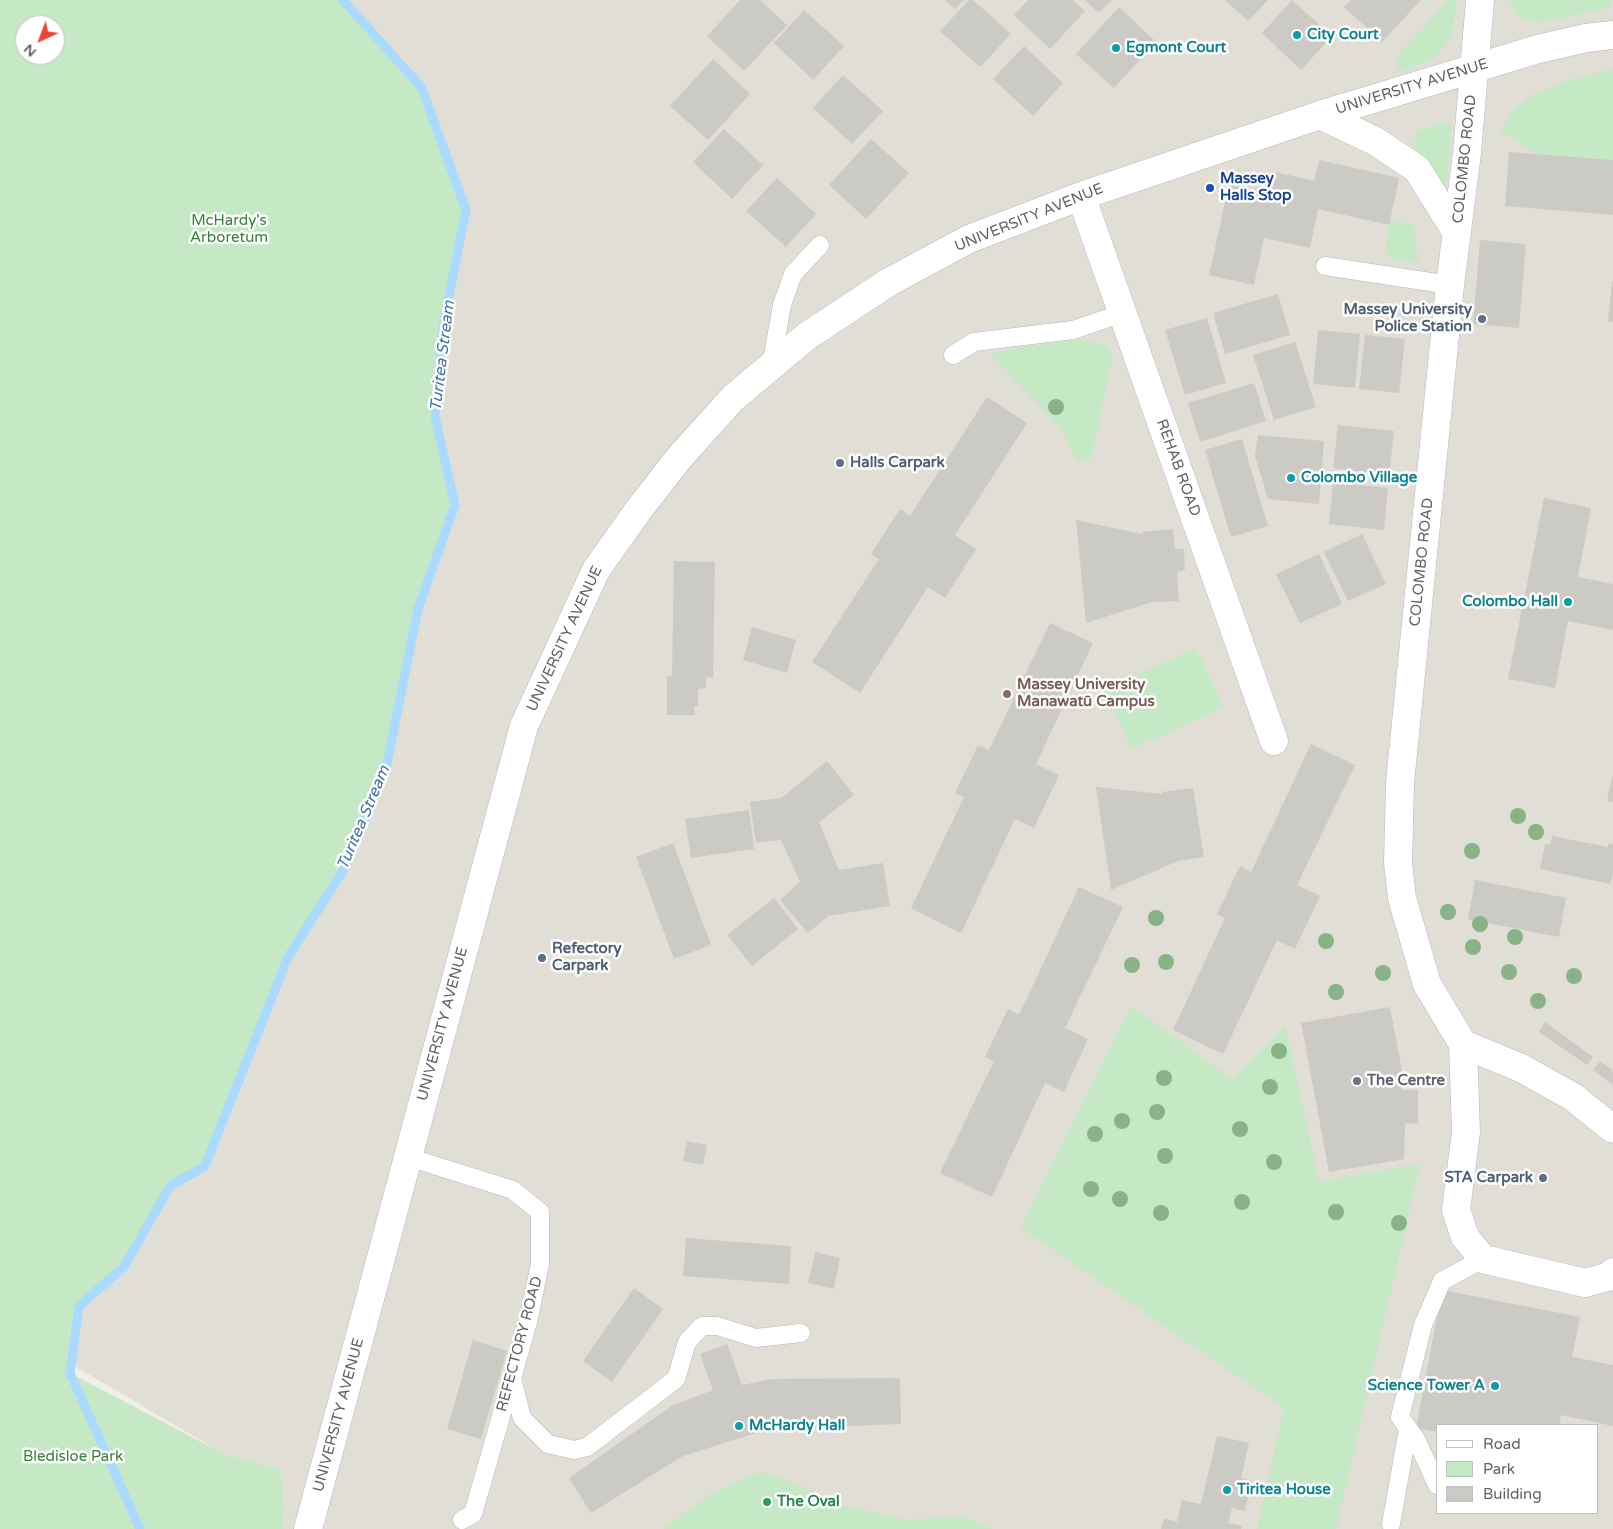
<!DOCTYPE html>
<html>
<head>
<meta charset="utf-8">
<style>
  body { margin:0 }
  #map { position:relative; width:1613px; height:1529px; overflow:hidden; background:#f1efe8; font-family:"Varela Round",sans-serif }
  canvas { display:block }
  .legend { position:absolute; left:1436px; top:1424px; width:162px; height:90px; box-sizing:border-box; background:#fff; border:1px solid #bfc1c3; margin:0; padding:6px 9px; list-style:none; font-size:15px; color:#5f6368 }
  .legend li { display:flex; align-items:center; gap:10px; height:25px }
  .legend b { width:25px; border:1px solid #bfc1c3 }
  .north { position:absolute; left:15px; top:15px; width:50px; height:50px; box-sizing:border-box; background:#fff; border:1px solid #bfc1c3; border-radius:50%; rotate:223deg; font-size:14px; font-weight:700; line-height:20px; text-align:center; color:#5f6368 }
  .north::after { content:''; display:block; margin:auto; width:18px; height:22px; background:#ea4335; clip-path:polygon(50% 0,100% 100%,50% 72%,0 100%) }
</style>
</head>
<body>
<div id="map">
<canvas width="1613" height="1529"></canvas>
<ul class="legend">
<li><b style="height:6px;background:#fff"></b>Road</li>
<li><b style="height:14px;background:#c5e8c5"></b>Park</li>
<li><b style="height:14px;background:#cccac5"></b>Building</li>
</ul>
<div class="north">N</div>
</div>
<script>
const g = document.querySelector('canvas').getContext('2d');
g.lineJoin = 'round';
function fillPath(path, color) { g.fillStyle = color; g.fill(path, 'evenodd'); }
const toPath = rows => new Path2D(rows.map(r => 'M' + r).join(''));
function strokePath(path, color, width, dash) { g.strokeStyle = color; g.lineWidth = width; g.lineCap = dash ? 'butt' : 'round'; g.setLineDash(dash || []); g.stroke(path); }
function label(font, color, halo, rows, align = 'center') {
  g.font = font + ' "Varela Round",sans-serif'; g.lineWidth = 5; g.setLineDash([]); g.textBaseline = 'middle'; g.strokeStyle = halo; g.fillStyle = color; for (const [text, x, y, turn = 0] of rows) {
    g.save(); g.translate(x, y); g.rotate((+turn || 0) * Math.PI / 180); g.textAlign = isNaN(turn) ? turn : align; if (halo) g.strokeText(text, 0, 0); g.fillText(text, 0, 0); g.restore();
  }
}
const education = toPath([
  [343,0,1613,0,1613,1529,283,1529,284,1506,281,1470,224,1454,71,1364,79,1306,124,1267,170,1186,205,1166,288,957,343,871,386,769,416,619,455,505,435,416,443,327,422,88],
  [1437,1425,1597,1425,1597,1513,1437,1513]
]);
const green = toPath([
  [0,0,343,0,422,88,466,210,443,327,435,416,455,505,418,609,386,769,343,871,288,957,205,1166,170,1186,124,1267,79,1306,70,1373,224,1454,281,1470,284,1506,283,1529,0,1529],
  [25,25,55,25,55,55,25,55],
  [1448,0,1456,0,1453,32,1446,44,1430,61,1399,72,1395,59],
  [1510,0,1612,0,1610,8,1542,22,1525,20,1515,13],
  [1613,69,1613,160,1538,154,1500,131,1512,112,1533,95,1568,80],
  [1449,121,1451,128,1446,190,1420,155,1413,149,1417,131],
  [1390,220,1414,225,1418,263,1394,260,1385,252],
  [1074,340,1085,340,1105,346,1113,354,1092,455,1088,461,1082,462,1076,458,1062,432,1046,412,990,354,1032,345],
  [1196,648,1224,708,1131,749,1106,689],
  [1131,1006,1232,1079,1285,1026,1319,1181,1420,1164,1336,1529,1257,1529,1284,1408,1021,1228],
  [760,1472,789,1481,848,1507,907,1520,961,1516,993,1529,663,1529,712,1493]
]);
const stream = toPath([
  [140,1529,70,1373,79,1306,124,1267,170,1186,205,1166,288,957,343,871,386,769,418,609,455,505,435,416,443,327,466,210,422,88,343,0]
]);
const building = toPath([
  [740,0,760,0,787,25,744,71,707,36],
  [945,0,964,0,955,9],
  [969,0,973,0,1011,34,980,67,940,31],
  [1028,0,1072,0,1085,11,1050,49,1014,15],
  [1085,0,1112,0,1099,13],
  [1225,0,1268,0,1248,21],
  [1292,0,1332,36,1301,70,1262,33],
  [1351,0,1421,0,1382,42,1344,7],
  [1119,7,1156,42,1114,88,1076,54],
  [804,10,844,46,813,80,774,43],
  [1024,46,1063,83,1033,116,993,79],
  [713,59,750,94,708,140,670,106],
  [843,75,883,111,852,144,813,108],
  [724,129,763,165,732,199,693,162],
  [871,139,909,173,866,219,829,185],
  [1509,152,1613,160,1613,215,1505,206],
  [1319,160,1399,178,1389,225,1318,209,1310,248,1264,238,1254,285,1209,275,1229,184,1271,194,1276,172,1314,181],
  [777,178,816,214,786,247,746,211],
  [1480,240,1526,244,1519,328,1473,324],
  [1612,282,1613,282,1613,322,1608,321],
  [1278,294,1290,335,1225,354,1213,313],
  [1207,318,1226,383,1185,395,1165,330],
  [1318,330,1360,334,1355,388,1313,384],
  [1365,335,1405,339,1399,393,1359,389],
  [1295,342,1316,407,1274,420,1253,355],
  [1254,383,1266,421,1200,442,1188,403],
  [987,397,1027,423,955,535,976,549,945,598,928,587,860,693,812,662,879,559,871,554,900,509,910,516],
  [1338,425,1394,431,1389,475,1333,468],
  [1258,435,1324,441,1319,504,1268,499,1255,456],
  [1242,439,1268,526,1231,537,1205,450],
  [1333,482,1388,488,1384,530,1329,524],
  [1544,498,1591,508,1578,577,1613,584,1613,630,1568,621,1555,688,1508,679],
  [1076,520,1142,534,1142,532,1173,529,1175,549,1184,549,1185,570,1177,572,1179,601,1152,602,1086,623],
  [1362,534,1386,584,1348,601,1324,552],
  [1319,554,1342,604,1300,623,1276,574],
  [674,561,715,562,713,678,706,677,706,688,698,689,698,706,694,706,695,715,667,715,667,677,672,676],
  [1050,623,1093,643,1036,764,1059,775,1034,828,1015,819,961,933,911,908,964,797,955,793,978,745,989,750],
  [752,627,796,640,787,673,743,660],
  [1311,744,1355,765,1297,885,1320,896,1295,949,1277,940,1223,1054,1173,1030,1225,918,1217,914,1240,866,1251,872],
  [827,761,854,795,819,822,839,870,883,863,890,906,828,916,808,933,780,900,800,882,781,840,756,843,750,802,781,798],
  [1612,776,1613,776,1613,802,1607,801],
  [1096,787,1162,794,1162,792,1193,788,1204,857,1178,861,1111,890],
  [749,810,754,849,691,858,685,819],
  [1552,836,1608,847,1609,843,1613,844,1613,874,1610,884,1540,869,1545,844,1550,845],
  [673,843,711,945,674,959,636,857],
  [1475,880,1566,898,1559,937,1468,919],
  [1079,887,1123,907,1065,1028,1088,1039,1064,1092,1045,1083,992,1197,940,1173,994,1061,985,1057,1008,1009,1019,1015],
  [774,898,798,929,752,966,727,935],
  [1390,1007,1402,1071,1402,1090,1418,1090,1418,1124,1405,1123,1404,1159,1329,1172,1301,1023],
  [1545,1022,1593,1057,1587,1065,1539,1032],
  [1600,1061,1613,1071,1613,1085,1593,1070],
  [687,1141,707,1145,703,1165,683,1161],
  [686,1238,791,1246,789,1284,683,1276],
  [815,1252,840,1258,834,1289,808,1283],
  [634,1288,663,1309,612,1382,583,1361],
  [1442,1290,1580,1317,1572,1357,1613,1365,1613,1426,1561,1415,1559,1425,1437,1425,1437,1432,1416,1428],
  [473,1340,507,1351,481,1439,447,1429],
  [727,1344,742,1385,772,1379,900,1378,901,1424,769,1429,683,1456,591,1513,569,1478,673,1405,713,1390,700,1354],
  [1217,1436,1249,1443,1241,1478,1252,1481,1245,1511,1232,1508,1228,1523,1242,1526,1241,1529,1161,1529,1164,1518,1177,1522,1182,1500,1201,1504]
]);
const service = toPath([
  [1325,266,1450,285],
  [953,355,974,342,1073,330,1123,313],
  [771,366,782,305,793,274,820,245],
  [408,1157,513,1190,540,1212,540,1264,528,1322,473,1514,462,1520],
  [512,1378,522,1418,548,1444,574,1450,587,1447,676,1379,687,1342,702,1326,717,1326,756,1338,801,1333],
  [1437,1485,1416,1439,1400,1417,1423,1325,1442,1281,1483,1259],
  [1391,1524,1408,1429]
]);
const minor = toPath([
  [1480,0,1467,153,1450,285,1400,783,1398,863,1402,898,1427,984,1463,1044,1466,1132,1456,1210,1465,1237,1483,1259,1585,1283,1610,1276,1613,1272],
  [1320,115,1375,141,1417,169,1457,233],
  [1081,196,1274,741],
  [1463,1044,1521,1068,1573,1097,1613,1129],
  [308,1529,524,726,596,570,637,512,679,458,733,398,807,336,889,282,969,239,1081,196,1320,115,1538,49,1586,38,1613,35]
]);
const trees = [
  [1056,407],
  [1518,816],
  [1536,832],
  [1472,851],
  [1448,912],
  [1156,918],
  [1480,924],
  [1515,937],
  [1326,941],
  [1473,947],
  [1166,962],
  [1132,965],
  [1509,972],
  [1383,973],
  [1574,976],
  [1336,992],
  [1538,1001],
  [1279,1051],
  [1164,1078],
  [1270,1087],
  [1157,1112],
  [1122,1121],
  [1240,1129],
  [1095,1134],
  [1165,1156],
  [1274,1162],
  [1091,1189],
  [1120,1199],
  [1242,1202],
  [1336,1212],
  [1161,1213],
  [1399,1223]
];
const markers = [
  [1297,35,5,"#0f9aa8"],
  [1116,48,5,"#0f9aa8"],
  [1210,188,5,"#1a4fb4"],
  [1482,319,5,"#5c6f8a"],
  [840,463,5,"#5c6f8a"],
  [1291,478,5,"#0f9aa8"],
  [1568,602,5,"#0f9aa8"],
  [1007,694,5,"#8d6e63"],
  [542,958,5,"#5c6f8a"],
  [1357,1081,5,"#6b7280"],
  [1543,1178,5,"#5c6f8a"],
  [1495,1386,5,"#0f9aa8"],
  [739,1426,5,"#0f9aa8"],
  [1227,1490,5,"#0f9aa8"],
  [767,1502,5,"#2e9e5b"]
];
const cultureNames = [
  ["City Court",1307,35],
  ["Egmont Court",1126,48],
  ["Colombo Village",1301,478],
  ["Colombo Hall",1558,602,"right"],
  ["Science Tower A",1485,1386,"right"],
  ["McHardy Hall",749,1426],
  ["Tiritea House",1237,1490]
];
const streetNames = [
  ["UNIVERSITY AVENUE",1412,87,-17],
  ["COLOMBO ROAD",1465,159,-84],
  ["UNIVERSITY AVENUE",1029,218,-22],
  ["REHAB ROAD",1178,468,70],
  ["COLOMBO ROAD",1422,562,-84],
  ["UNIVERSITY AVENUE",565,639,-65],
  ["UNIVERSITY AVENUE",443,1024,-75],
  ["REFECTORY ROAD",520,1344,-75],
  ["UNIVERSITY AVENUE",339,1415,-75]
];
const transitNames = [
  ["Massey",1220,179],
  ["Halls Stop",1220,196]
];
const parkNames = [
  ["McHardy's",229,221],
  ["Arboretum",229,238],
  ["Bledisloe Park",73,1457]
];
const serviceNames = [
  ["Massey University",1472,310],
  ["Police Station",1472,327],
  ["Halls Carpark",850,463,"left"],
  ["Refectory",552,949,"left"],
  ["Carpark",552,966,"left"],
  ["STA Carpark",1533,1178]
];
const educationNames = [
  ["Massey University",1017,685],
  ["Manawatū Campus",1017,702]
];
const worshipNames = [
  ["The Centre",1367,1081]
];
const leisureNames = [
  ["The Oval",777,1502]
];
const waterNames = [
  ["Turitea Stream",443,356,-83],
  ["Turitea Stream",364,818,-67]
];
fillPath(education, '#e1ded6');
fillPath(green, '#c5e8c5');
strokePath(stream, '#aadaff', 9);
fillPath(building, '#cccac5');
strokePath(service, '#b5b8bc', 19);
strokePath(minor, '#b5b8bc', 29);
strokePath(service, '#fff', 18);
strokePath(minor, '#fff', 28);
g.fillStyle = '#89b387';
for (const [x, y] of trees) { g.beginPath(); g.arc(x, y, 8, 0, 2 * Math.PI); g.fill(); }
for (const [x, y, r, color] of markers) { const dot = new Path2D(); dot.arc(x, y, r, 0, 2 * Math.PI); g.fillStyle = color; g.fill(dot); strokePath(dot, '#fff', 2); }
label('bold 15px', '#0d838f', '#fff', cultureNames, 'left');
label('15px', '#5f6368', '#fff', streetNames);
label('bold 15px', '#164399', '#fff', transitNames, 'left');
label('15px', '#348238', '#fff', parkNames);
label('bold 15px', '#4e5e75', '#fff', serviceNames, 'right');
label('bold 15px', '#785e54', '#fff', educationNames, 'left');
label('bold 15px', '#5b616d', '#fff', worshipNames, 'left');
label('bold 15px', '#27864d', '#fff', leisureNames, 'left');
label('italic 16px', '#4174aa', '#fff', waterNames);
</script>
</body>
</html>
